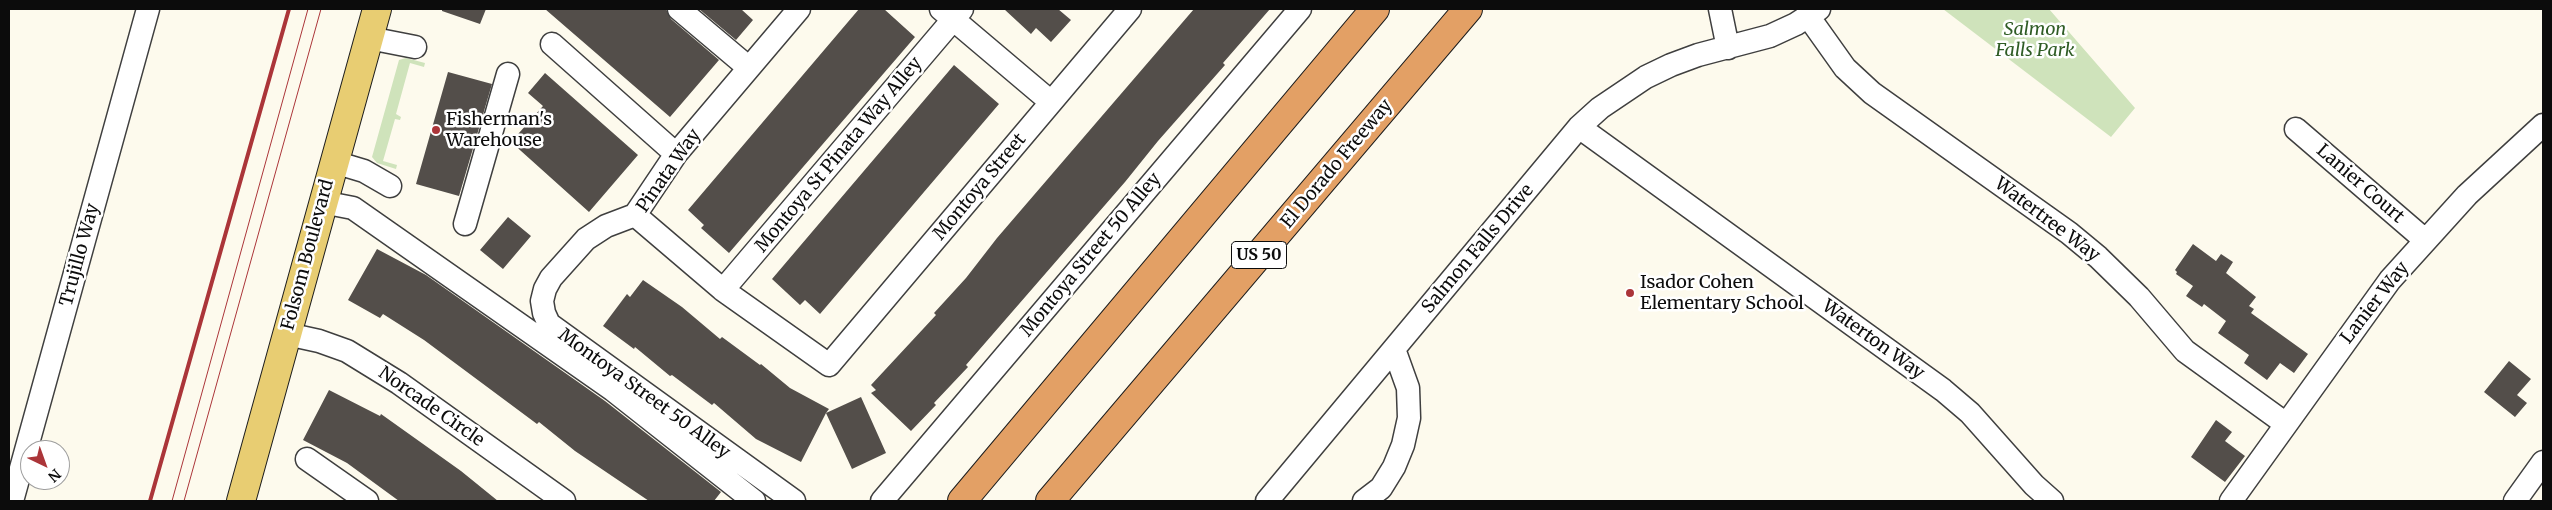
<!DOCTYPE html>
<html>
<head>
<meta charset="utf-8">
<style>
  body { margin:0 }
  #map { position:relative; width:2552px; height:510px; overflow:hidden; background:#fdfaed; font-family:Merriweather,serif }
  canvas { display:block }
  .frame { position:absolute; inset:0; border:10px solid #0c0c0c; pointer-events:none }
  .north { position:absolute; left:20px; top:440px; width:50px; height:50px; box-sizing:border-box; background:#fff; border:1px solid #9e9e9e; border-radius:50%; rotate:138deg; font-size:14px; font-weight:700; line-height:20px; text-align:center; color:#0c0c0c }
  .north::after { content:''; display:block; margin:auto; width:18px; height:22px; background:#ab3539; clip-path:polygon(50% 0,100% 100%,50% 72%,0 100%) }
</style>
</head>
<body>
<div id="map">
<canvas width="2552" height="510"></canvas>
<div class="frame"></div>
<div class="north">N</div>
</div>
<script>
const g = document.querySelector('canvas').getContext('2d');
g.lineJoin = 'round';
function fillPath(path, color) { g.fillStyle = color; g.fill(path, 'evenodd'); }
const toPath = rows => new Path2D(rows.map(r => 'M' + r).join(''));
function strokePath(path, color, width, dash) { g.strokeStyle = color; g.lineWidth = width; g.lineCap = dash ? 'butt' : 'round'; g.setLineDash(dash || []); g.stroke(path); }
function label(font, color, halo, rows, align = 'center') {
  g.font = font + ' Merriweather,serif'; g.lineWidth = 5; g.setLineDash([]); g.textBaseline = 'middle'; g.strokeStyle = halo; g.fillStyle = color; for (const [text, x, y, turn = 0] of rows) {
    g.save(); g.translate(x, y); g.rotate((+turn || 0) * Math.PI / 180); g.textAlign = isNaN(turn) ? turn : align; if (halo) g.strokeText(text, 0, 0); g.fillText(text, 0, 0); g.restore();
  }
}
const green = toPath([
  [1943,9,2049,9,2135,108,2111,137],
  [406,58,425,63,424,67,410,63,396,114,401,117,400,120,395,119,383,161,397,165,396,169,377,163,372,157,399,60]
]);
const building = toPath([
  [442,9,486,9,480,24,442,11],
  [545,9,666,9,671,19,719,60,670,117],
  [699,9,741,9,753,20,736,40],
  [859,9,884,9,915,37,729,253,701,228,704,225,688,210],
  [1004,9,1058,9,1071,20,1051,42,1036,28,1031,34],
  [1194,9,1270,9,1223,63,1225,65,1158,141,1125,182,966,365,968,367,934,403,936,405,911,431,871,393,876,390,871,385,936,315,934,313,966,278,997,238],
  [954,65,999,104,820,314,805,300,800,305,772,279],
  [448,72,492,84,459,196,416,184],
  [545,73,638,155,589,212,511,142,543,106,528,93],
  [508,217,531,236,503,269,480,250],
  [2193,244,2216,261,2221,254,2233,262,2226,273,2256,297,2249,306,2254,309,2251,313,2308,354,2294,373,2280,363,2267,380,2244,363,2249,355,2218,333,2226,321,2204,304,2202,307,2186,296,2193,286,2176,274,2177,272,2175,270],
  [377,249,426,275,605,401,721,492,714,501,649,501,575,451,539,422,537,424,424,340,383,314,380,318,348,300],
  [643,280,682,307,720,339,722,337,760,365,761,364,790,388,829,409,826,413,861,397,886,453,852,469,826,413,801,462,756,439,714,403,712,405,672,375,670,376,635,347,634,349,603,326,627,294,630,297],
  [2509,361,2531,379,2517,395,2527,403,2515,417,2484,392],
  [329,390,380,416,381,414,461,471,498,501,399,501,347,463,303,440],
  [2216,420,2232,432,2225,441,2245,456,2225,482,2191,457]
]);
const minor = toPath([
  [679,9,749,68],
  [941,9,1051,102],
  [1720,9,1728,48],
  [1808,16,1845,68,1872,93,2069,233,2098,257,2139,297,2185,351,2286,424],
  [369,38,415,47],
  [552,44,676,154],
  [1579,127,1943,390,1970,413,2034,485,2052,501],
  [2296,129,2425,240],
  [334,162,364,171,390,186],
  [322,202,353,208,613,390,754,501],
  [635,215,723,290,829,365,1130,9],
  [635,215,606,226,586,239,551,278,545,289,542,301,544,313,549,324,794,501],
  [635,215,676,154,799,9],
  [465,224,508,74],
  [723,290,962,9],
  [287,334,319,341,347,351,399,383,564,501],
  [307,459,367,501],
  [12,501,148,9],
  [882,501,1300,9],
  [1267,501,1579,127,1600,108,1646,77,1671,65,1698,55,1770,36,1796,24,1819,9],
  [1364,501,1381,488,1394,467,1403,445,1409,418,1408,388,1394,349],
  [2231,501,2390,280,2467,195,2543,125],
  [2515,501,2543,462]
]);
const major = toPath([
  [241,501,377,9]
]);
const highway = toPath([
  [962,501,1375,9],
  [1050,501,1468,9]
]);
const tram = toPath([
  [172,501,308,9],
  [184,501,321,9]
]);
const rail = toPath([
  [150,501,289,9]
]);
const markers = [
  [436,130,5,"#ab3539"],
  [1630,293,5,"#ab3539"]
];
const shields = [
  [1259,255,55]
];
const shieldNames = [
  ["US 50",1259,255]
];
const parkNames = [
  ["Salmon",2035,30],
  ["Falls Park",2035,51]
];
const poiNames = [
  ["Fisherman's",446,120],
  ["Warehouse",446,141],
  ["Isador Cohen",1640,283],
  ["Elementary School",1640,304]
];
const streetNames = [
  ["Montoya St Pinata Way Alley",839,155,-50],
  ["El Dorado Freeway",1337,164,-50],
  ["Pinata Way",669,171,-55],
  ["Lanier Court",2360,184,41],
  ["Montoya Street",980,187,-50],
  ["Watertree Way",2047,220,37],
  ["Salmon Falls Drive",1478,249,-50],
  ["Trujillo Way",80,255,-75],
  ["Folsom Boulevard",308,255,-75],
  ["Montoya Street 50 Alley",1091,255,-50],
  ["Lanier Way",2375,303,-52],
  ["Waterton Way",1873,340,36],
  ["Montoya Street 50 Alley",644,394,36],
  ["Norcade Circle",431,407,35]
];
fillPath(green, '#cfe3bb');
fillPath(building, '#534e4a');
strokePath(minor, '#3f3f3f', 25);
strokePath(major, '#1d1d1d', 30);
strokePath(highway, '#1d1d1d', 30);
strokePath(minor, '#fff', 22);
strokePath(major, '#e8cd72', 28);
strokePath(highway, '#e3a065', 28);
strokePath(tram, '#ab3539', 1);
strokePath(rail, '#ab3539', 4);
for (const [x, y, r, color] of markers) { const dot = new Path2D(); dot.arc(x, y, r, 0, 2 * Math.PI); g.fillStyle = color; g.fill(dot); strokePath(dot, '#fff', 2); }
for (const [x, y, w] of shields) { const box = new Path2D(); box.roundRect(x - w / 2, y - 13.5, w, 27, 4); g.fillStyle = '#fff'; g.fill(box); strokePath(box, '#0c0c0c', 1); }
label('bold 16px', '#0c0c0c', null, shieldNames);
label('italic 18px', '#2f5c25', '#fff', parkNames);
label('18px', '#0c0c0c', '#fff', poiNames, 'left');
label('18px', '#0c0c0c', '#fff', streetNames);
</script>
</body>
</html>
